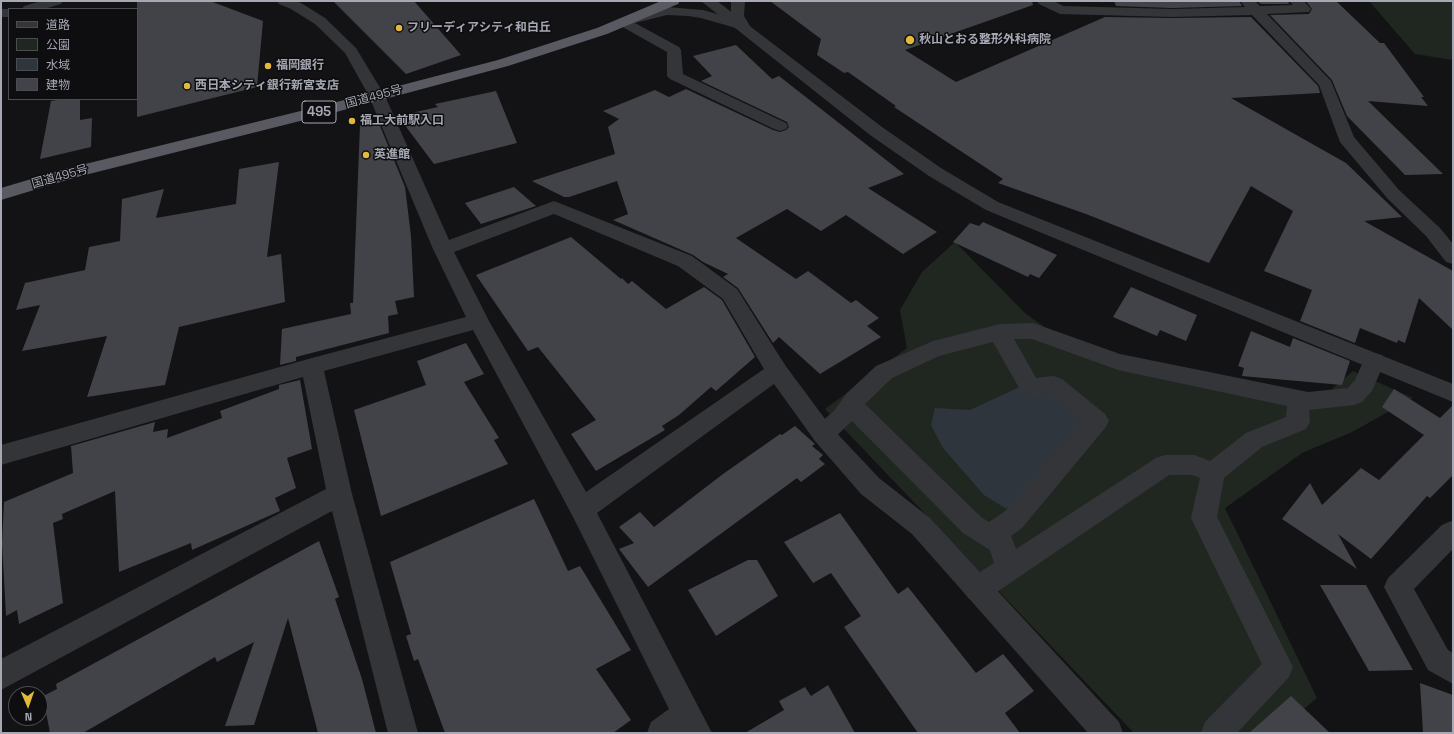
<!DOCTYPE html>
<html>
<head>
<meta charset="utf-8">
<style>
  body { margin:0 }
  #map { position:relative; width:1454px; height:734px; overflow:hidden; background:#131315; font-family:"Space Grotesk","Noto Sans JP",sans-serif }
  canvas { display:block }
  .frame { position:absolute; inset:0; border:2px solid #a6a9b4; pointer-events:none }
  .legend { position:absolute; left:8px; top:8px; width:130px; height:92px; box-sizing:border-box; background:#0e0e10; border:1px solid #4b4c52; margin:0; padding:5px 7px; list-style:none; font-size:12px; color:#a6a9b4 }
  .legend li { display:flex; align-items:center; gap:8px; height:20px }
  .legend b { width:20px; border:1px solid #4b4c52 }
  .north { position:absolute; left:8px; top:686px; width:40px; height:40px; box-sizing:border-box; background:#0e0e10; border:1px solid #4b4c52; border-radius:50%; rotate:178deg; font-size:11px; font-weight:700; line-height:16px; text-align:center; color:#a6a9b4 }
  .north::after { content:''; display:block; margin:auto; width:14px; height:18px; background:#e2b93d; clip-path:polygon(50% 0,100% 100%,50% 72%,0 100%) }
</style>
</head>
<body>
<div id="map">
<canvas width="1454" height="734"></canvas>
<div class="frame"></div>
<ul class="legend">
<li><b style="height:5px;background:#343539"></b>道路</li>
<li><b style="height:11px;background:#202721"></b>公園</li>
<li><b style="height:11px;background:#2e353c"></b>水域</li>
<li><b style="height:11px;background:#424348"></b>建物</li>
</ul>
<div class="north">N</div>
</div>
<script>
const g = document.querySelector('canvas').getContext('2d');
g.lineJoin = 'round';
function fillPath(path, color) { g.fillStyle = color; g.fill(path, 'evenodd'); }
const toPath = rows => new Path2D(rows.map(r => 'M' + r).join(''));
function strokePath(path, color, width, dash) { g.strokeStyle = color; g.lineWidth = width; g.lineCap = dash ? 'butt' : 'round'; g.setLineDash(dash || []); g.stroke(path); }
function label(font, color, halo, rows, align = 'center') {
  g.font = font + ' "Space Grotesk","Noto Sans JP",sans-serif'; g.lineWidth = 3; g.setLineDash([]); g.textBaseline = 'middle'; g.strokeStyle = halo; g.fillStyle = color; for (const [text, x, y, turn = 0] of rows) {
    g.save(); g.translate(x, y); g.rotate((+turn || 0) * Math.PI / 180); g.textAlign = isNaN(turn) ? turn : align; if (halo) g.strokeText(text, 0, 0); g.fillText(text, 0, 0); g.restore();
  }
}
const green = toPath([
  [1369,1,1453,1,1453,60,1415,54],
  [955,242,1026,314,1074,347,1240,383,1325,395,1353,371,1413,398,1352,432,1302,453,1225,508,1317,698,1275,733,1134,733,825,409,907,348,900,310,922,272]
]);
const water = toPath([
  [1030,382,1088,413,1029,505,1005,508,984,495,943,448,931,425,935,408,970,410]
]);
const building = toPath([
  [137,1,210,1,263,21,257,87,137,117],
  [333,1,414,1,461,55,406,74],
  [770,1,1032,1,1033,5,905,50,956,82,1105,17,1172,18,1251,17,1318,86,1320,93,1231,98,1346,163,1402,217,1364,221,1453,271,1453,330,1419,298,1405,343,1398,340,1397,343,1360,328,1355,343,1300,321,1312,290,1264,271,1293,211,1251,186,1209,263,1086,214,998,183,1003,179,894,107,896,106,848,72,844,73,817,55,821,39],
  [1114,1,1239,1,1242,6,1172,8,1116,6],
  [1257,1,1288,1,1289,4,1261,4],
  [1306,1,1336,1,1380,43,1384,43,1424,97,1421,97,1428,106,1368,101,1443,174,1405,175,1347,116,1332,80,1270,15,1309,14,1312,9],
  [736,45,772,79,779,76,904,174,868,188,937,232,903,254,846,215,821,231,787,209,736,238,796,279,808,271,851,303,856,300,879,318,867,326,881,337,820,374,779,337,773,343,738,288,723,277,728,274,703,262,693,255,613,220,628,214,617,181,569,197,564,197,532,181,615,154,608,127,619,119,603,111,655,90,669,97,686,89,773,130,780,132,786,130,789,127,787,122,701,81,712,76,693,56],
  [496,91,517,143,434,164,398,116,438,107,435,104],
  [63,99,80,99,80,120,92,118,91,147,40,159,51,101],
  [378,121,405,187,411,236,414,297,395,301,398,314,388,316,389,333,296,357,296,361,280,365,282,329,351,314,350,303,353,303,360,125],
  [279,162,267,257,281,254,285,302,179,327,165,385,87,397,107,336,22,351,40,305,16,310,25,283,85,270,89,247,120,241,122,199,164,189,156,218,236,204,239,169],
  [514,187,536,206,481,224,465,203],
  [983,222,1057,255,1039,278,1030,274,1028,277,953,242,970,223,979,226],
  [571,237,621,279,622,278,628,284,632,281,666,309,704,287,722,300,755,357,716,391,711,387,679,415,662,426,665,430,596,471,571,434,596,420,538,347,528,351,476,275],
  [1131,287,1197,315,1186,341,1160,330,1157,336,1113,317],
  [1251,331,1290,347,1293,338,1350,361,1342,385,1242,376,1244,368,1238,366],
  [466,343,484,374,464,382,499,438,494,440,508,464,381,516,354,410,426,385,417,361],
  [300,380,312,449,287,458,296,488,275,498,280,511,192,550,191,543,119,572,115,491,62,514,63,519,53,523,63,603,19,624,17,610,6,616,2,543,4,502,73,473,71,446,155,422,153,432,168,429,167,438,222,418,220,411,279,389,279,385],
  [1394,389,1440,418,1453,405,1453,475,1430,498,1427,496,1371,559,1338,534,1357,569,1282,519,1310,483,1322,505,1361,468,1379,480,1424,435,1382,407],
  [795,426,815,444,812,446,823,455,819,459,825,464,801,482,797,478,648,587,619,549,634,543,619,527,640,512,654,527,723,474,780,434,782,435],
  [534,499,568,571,580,566,631,650,596,669,631,720,613,733,445,733,418,659,414,661,406,636,411,634,390,562],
  [840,513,898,594,908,587,976,673,1003,654,1034,691,1005,713,1020,733,918,733,844,627,861,616,831,573,813,583,784,542],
  [319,541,339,597,335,599,362,679,376,733,318,733,288,618,254,725,225,726,254,642,217,662,215,657,83,733,50,733,43,696,57,689,56,684],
  [748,560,757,560,778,596,716,636,688,590],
  [1320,585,1366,585,1413,670,1369,671],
  [1420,683,1453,695,1453,733,1423,733],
  [828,685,855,733,745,733,784,710,779,701,805,687,811,696],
  [1291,696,1330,733,1249,733]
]);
const pedestrian = toPath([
  [1033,323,1120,354,1308,392,1348,388,1355,380,1366,355,1374,353,1382,355,1385,361,1372,391,1362,402,1354,405,1309,410,1310,422,1306,429,1262,447,1224,478,1217,517,1293,667,1289,677,1237,733,1201,733,1205,722,1262,664,1191,518,1200,478,1192,475,1169,475,988,598,978,602,968,598,964,589,968,580,994,563,990,550,963,533,852,421,831,441,823,444,815,441,811,434,815,427,834,411,847,393,876,366,933,341,1000,324,1033,323],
  [1014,339,1032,339,1118,370,1287,406,1286,417,1246,433,1210,461,1194,455,1165,455,1156,458,1016,549,1011,536,1022,528,1105,428,1109,421,1105,414,1062,379,1054,376,1036,378,1014,339],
  [993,342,1022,393,1030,396,1050,394,1082,422,1004,512,989,522,981,517,865,404,892,378,939,356,993,342]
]);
const minor = toPath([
  [41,1,63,1,61,4,44,9,22,9,24,6,41,1],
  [277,1,296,1,301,3,325,18,356,48,385,96,449,240,554,201,692,256,737,289,785,365,831,427,879,478,930,518,1119,722,1123,733,1088,733,912,534,861,494,815,441,774,384,597,513,712,733,647,733,651,722,669,709,573,517,473,330,324,371,352,494,418,733,388,733,332,511,1,690,1,659,326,489,303,377,1,465,1,445,312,358,466,317,433,249,369,96,345,53,315,24,291,9,279,4,277,1],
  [554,214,678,266,723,299,764,369,586,492,489,321,454,252,554,214],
  [731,1,745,1,744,16,750,26,748,29,743,30,701,18,688,16,667,15,635,23,679,47,681,50,683,74,786,123,788,126,786,129,780,131,774,129,670,79,667,76,667,52,619,25,617,22,619,19,626,18,628,16,667,7,703,10,731,18,731,1],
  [1037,1,1054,1,1063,6,1172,9,1245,7,1240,1,1255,1,1260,6,1293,5,1289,1,1304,1,1311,9,1309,12,1267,14,1331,81,1354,137,1399,190,1440,228,1453,244,1453,264,1446,262,1426,236,1387,198,1340,142,1319,85,1252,15,1172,17,1060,14,1039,4,1037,1],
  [1,9,10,9,9,17,1,17,1,9],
  [1451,521,1453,522,1453,549,1414,589,1448,650,1453,653,1453,684,1428,670,1384,587,1388,578,1442,525,1451,521]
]);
const tertiary = toPath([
  [701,1,717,1,882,127,941,168,998,202,1453,384,1453,402,986,210,929,176,870,135,701,1]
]);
const trunk = toPath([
  [661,1,680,1,678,4,607,34,508,66,340,111,77,177,1,200,1,188,65,169,329,104,498,60,597,28,661,1]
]);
const markers = [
  [399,28,4,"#e2b93d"],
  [910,40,5,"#e2b93d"],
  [268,66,4,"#e2b93d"],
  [187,86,4,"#e2b93d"],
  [352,121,4,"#e2b93d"],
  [366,155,4,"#e2b93d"]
];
const farPoinames = [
  ["フリーディアシティ和白丘",407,28],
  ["秋山とおる整形外科病院",919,40],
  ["福岡銀行",276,66],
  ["西日本シティ銀行新宮支店",195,86],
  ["福工大前駅入口",360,121],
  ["英進館",374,155]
];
const farStreetnames = [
  ["国道495号",374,97,-15],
  ["国道495号",60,177,-16]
];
const shields = [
  [319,112,34]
];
const shieldNames = [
  ["495",319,112]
];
fillPath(green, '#202721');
fillPath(water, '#2e353c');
fillPath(building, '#424348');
fillPath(pedestrian, '#343539');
fillPath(minor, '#343539');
fillPath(tertiary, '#343539');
fillPath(trunk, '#595a61');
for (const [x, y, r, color] of markers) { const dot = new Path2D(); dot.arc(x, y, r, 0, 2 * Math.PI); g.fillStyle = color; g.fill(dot); strokePath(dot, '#0e0e10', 1.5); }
label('bold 12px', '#a6a9b4', '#0e0e10', farPoinames, 'left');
label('12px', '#a6a9b4', '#0e0e10', farStreetnames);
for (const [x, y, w] of shields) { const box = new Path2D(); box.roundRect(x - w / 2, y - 11, w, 22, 3); g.fillStyle = '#0e0e10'; g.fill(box); strokePath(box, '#a6a9b4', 1); }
label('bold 13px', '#a6a9b4', null, shieldNames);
</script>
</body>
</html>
